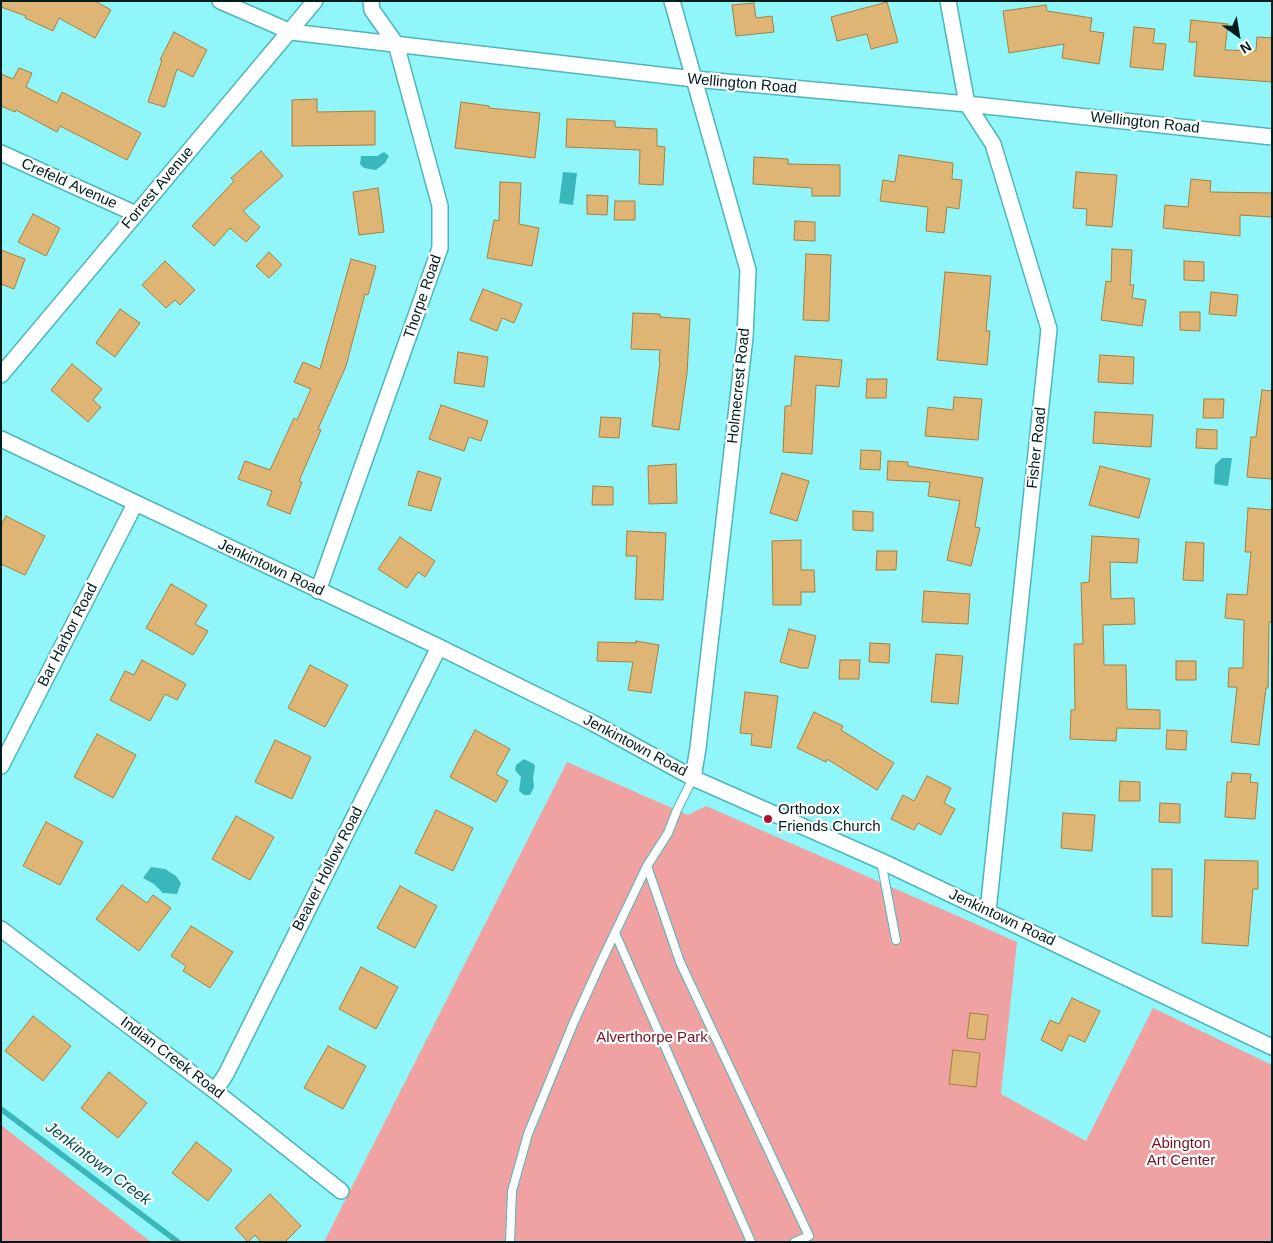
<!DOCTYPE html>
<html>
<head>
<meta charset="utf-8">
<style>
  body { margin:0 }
  #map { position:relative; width:1273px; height:1243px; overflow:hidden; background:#90f6f9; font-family:Arial,sans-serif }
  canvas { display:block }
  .frame { position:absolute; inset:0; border:2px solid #001d1e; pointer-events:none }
  .north { position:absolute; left:1213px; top:10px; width:50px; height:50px; -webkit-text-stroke:4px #fff; paint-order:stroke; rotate:148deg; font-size:14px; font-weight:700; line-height:20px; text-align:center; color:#001d1e }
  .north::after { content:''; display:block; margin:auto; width:18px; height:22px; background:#001d1e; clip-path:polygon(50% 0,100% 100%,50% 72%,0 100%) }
</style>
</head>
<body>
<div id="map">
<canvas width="1273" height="1243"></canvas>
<div class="frame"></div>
<div class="north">N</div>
</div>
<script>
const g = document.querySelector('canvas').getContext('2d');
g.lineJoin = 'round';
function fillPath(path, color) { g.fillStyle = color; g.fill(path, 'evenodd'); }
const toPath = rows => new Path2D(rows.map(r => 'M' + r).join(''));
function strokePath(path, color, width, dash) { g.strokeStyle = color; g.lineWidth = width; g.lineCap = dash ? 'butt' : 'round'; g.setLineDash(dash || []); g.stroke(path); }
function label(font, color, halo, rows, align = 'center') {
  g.font = font + ' Arial,sans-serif'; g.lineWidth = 4.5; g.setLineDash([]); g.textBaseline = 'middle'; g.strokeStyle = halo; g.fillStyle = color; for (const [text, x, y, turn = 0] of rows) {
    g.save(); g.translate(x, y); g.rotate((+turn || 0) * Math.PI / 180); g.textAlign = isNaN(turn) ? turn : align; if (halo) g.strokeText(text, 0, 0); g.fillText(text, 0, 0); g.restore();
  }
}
const green = toPath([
  [567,762,688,815,706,806,1017,942,1001,1094,1086,1141,1153,1008,1272,1065,1272,1242,324,1242],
  [1,1125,151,1242,1,1242]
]);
const water = toPath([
  [384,152,389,156,385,163,376,170,364,168,360,164,361,156,377,156],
  [563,172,577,173,573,205,559,203],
  [1222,458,1232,458,1228,486,1214,484,1215,465],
  [524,759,534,764,535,767,533,778,534,787,530,795,524,795,519,791,521,777,515,770,516,765],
  [151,867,165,869,176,876,181,883,177,894,163,893,154,884,143,878]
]);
const stream = toPath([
  [1,1109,178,1242]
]);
const building = toPath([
  [1,1,95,1,111,10,95,38,59,18,53,31,25,18,26,16,1,7,1,1],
  [887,2,898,42,871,49,867,34,837,41,831,17,887,2],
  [754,3,756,18,772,16,774,32,736,36,732,5,754,3],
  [1046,5,1047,11,1092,18,1090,31,1104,33,1099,64,1062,58,1064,44,1009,53,1003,11,1046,5],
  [1191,20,1228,24,1225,50,1256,51,1257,37,1272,38,1272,82,1194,76,1197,42,1189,42,1191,20],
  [1134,27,1155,29,1153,43,1166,44,1163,70,1130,67,1134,27],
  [174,32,207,50,193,77,177,69,165,107,148,102,162,60,160,60,174,32],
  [19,68,32,73,26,87,57,103,62,92,141,133,127,160,60,126,57,132,16,110,15,112,1,106,1,74,13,79,19,68],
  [317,99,317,112,375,111,375,145,292,146,292,100,317,99],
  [461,102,489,106,489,108,540,113,535,158,455,148,461,102],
  [567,119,615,121,615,127,657,129,657,146,665,147,663,185,639,184,640,150,566,147,567,119],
  [261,151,283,176,243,211,260,227,246,242,230,228,214,246,192,226,234,181,231,178,261,151],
  [899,155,953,163,952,179,962,180,959,209,947,207,944,233,926,231,928,207,880,201,883,180,895,182,899,155],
  [754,157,788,159,788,164,840,165,840,196,812,196,812,188,753,184,754,157],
  [1076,172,1117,175,1112,227,1086,225,1087,209,1073,208,1076,172],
  [1191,179,1211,181,1210,192,1272,193,1272,217,1240,215,1240,236,1163,228,1165,205,1188,207,1191,179],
  [500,182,521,183,519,224,539,228,532,266,487,258,494,220,499,221,500,182],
  [378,188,384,232,359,235,353,192,378,188],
  [587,195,608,196,607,215,587,214,587,195],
  [615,201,635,201,635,220,614,220,615,201],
  [33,214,60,228,46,256,18,242,33,214],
  [795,221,815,222,815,241,794,240,795,221],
  [1112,249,1132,250,1130,285,1134,285,1132,298,1146,300,1142,326,1101,320,1106,281,1111,282,1112,249],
  [1,250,25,259,14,289,1,284,1,250],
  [269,252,282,265,269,278,256,266,269,252],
  [806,254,831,255,829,321,803,320,806,254],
  [351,259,376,266,368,295,365,294,346,366,318,429,321,430,299,481,302,482,290,514,267,505,272,491,238,479,245,461,270,470,294,418,297,420,311,389,294,382,303,362,320,369,351,259],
  [165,261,195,290,180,305,175,300,166,308,142,285,165,261],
  [1184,261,1204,262,1204,281,1184,280,1184,261],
  [945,272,991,276,986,331,990,331,987,365,937,360,945,272],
  [483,289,522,304,514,323,502,318,497,331,470,320,483,289],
  [1211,292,1238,295,1236,316,1209,314,1211,292],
  [120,309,140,323,115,357,96,343,120,309],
  [1180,312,1200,312,1200,331,1180,330,1180,312],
  [633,313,660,314,660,317,690,319,687,373,679,430,652,426,660,362,659,362,660,350,631,349,633,313],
  [458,352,488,357,484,387,454,383,458,352],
  [1100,355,1134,357,1133,384,1098,382,1100,355],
  [795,356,842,360,839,387,816,385,812,454,783,452,785,406,791,406,795,356],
  [72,364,102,389,93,400,101,407,88,422,51,390,72,364],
  [867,379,887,379,886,398,866,398,867,379],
  [1262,390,1272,391,1272,479,1247,477,1251,437,1256,437,1262,390],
  [954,397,982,399,978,440,925,436,928,407,953,410,954,397],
  [1204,399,1224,399,1223,418,1203,418,1204,399],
  [441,405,488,421,481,441,469,437,464,451,429,439,441,405],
  [1095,412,1153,415,1151,447,1093,443,1095,412],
  [601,417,621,418,619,438,599,437,601,417],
  [1197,429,1217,430,1217,449,1196,448,1197,429],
  [861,450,881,451,880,470,860,469,861,450],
  [888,461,908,462,908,466,983,478,975,527,980,528,971,566,947,560,960,501,928,496,930,482,887,480,888,461],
  [676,464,677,503,649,504,648,466,676,464],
  [1100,466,1150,479,1139,518,1089,505,1100,466],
  [418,471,441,478,431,511,408,505,418,471],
  [782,473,809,481,797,521,770,513,782,473],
  [593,486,613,487,613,505,592,505,593,486],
  [1248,508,1272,510,1272,622,1269,622,1268,688,1266,688,1259,745,1231,742,1237,687,1228,687,1229,668,1243,668,1244,620,1225,618,1227,594,1247,595,1251,552,1245,552,1248,508],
  [853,511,873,512,873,531,853,530,853,511],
  [6,516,45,536,25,575,1,564,1,525,6,516],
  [627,531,666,533,663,600,635,599,637,556,626,556,627,531],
  [1092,536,1139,539,1137,563,1110,562,1111,599,1134,598,1135,624,1103,625,1104,665,1126,665,1127,709,1160,710,1160,729,1117,728,1116,741,1070,739,1071,710,1075,710,1074,644,1083,644,1081,583,1089,582,1092,536],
  [400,537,435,561,425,577,418,572,407,588,378,569,400,537],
  [801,540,801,570,814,570,815,592,801,592,801,605,773,605,772,541,801,540],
  [1186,542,1204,543,1203,581,1183,580,1186,542],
  [877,551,897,551,896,570,876,570,877,551],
  [171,584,207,605,195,624,208,631,193,655,146,628,171,584],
  [924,591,970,594,968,624,922,622,924,591],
  [789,629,816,636,808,668,801,668,780,662,789,629],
  [636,641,659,645,651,693,628,690,633,662,597,661,598,642,636,643,636,641],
  [870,643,890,644,889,663,869,662,870,643],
  [936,654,963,656,958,704,931,702,936,654],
  [142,660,186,684,177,700,165,694,150,721,110,700,125,671,134,675,142,660],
  [840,660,860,660,859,679,839,679,840,660],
  [1176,661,1196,661,1196,680,1176,680,1176,661],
  [310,665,348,685,325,727,288,708,310,665],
  [745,692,778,696,771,748,751,745,752,734,740,733,745,692],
  [814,712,843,726,841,730,894,763,877,790,827,759,826,762,797,748,814,712],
  [475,730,510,749,496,774,508,781,496,802,450,777,475,730],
  [1167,730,1187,731,1186,750,1166,749,1167,730],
  [97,734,136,755,113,798,74,777,97,734],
  [275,740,311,757,292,799,255,782,275,740],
  [1232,773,1251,774,1250,782,1258,783,1255,819,1225,817,1227,782,1231,782,1232,773],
  [927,776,951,788,944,803,955,809,941,835,918,823,914,830,891,819,903,795,914,801,927,776],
  [1120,781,1140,782,1140,801,1119,801,1120,781],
  [1160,803,1180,804,1180,823,1159,822,1160,803],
  [436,810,473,828,453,871,415,853,436,810],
  [1063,813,1095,815,1092,851,1061,848,1063,813],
  [236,816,274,837,250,880,212,859,236,816],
  [46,822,83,842,60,885,23,866,46,822],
  [1205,860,1258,861,1258,889,1253,889,1248,946,1202,943,1205,860],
  [1152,869,1172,869,1172,917,1152,916,1152,869],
  [122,885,147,903,153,895,171,908,139,951,96,919,122,885],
  [400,886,437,906,415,948,377,928,400,886],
  [191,926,233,952,210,988,183,971,186,966,171,956,191,926],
  [361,967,398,987,376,1029,339,1009,361,967],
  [1072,998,1100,1011,1085,1042,1069,1035,1062,1051,1041,1040,1050,1020,1059,1024,1072,998],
  [970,1013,988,1015,985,1040,967,1038,970,1013],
  [33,1016,71,1046,43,1081,5,1051,33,1016],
  [328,1046,366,1066,343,1109,304,1088,328,1046],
  [953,1050,980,1053,976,1087,949,1084,953,1050],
  [109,1072,147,1103,118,1138,81,1108,109,1072],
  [196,1142,232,1170,208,1201,172,1173,196,1142],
  [270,1194,301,1226,285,1242,261,1242,255,1235,248,1242,235,1228,270,1194]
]);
const service = toPath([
  [881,861,896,940],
  [647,866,680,962,809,1236,795,1242],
  [615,933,751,1242],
  [510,1242,512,1191,528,1134,573,1024,602,960,647,866,668,833,677,810,693,778]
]);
const minor = toPath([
  [220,1,291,32,694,79,967,104,1272,137],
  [672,1,748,270,745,337,698,748,693,778],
  [948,1,967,104,993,144,1049,329,988,911],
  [1,153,136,214],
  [1,375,315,1],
  [1,439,439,647,593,723,693,778,881,861,1272,1047],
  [318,591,440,248,440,206,396,44,372,10,371,1],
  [1,766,135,504],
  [1,929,215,1091,341,1191],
  [215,1091,226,1074,439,647]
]);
const markers = [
  [768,819,5,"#a81132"]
];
const streetNames = [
  ["Wellington Road",742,84,5],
  ["Wellington Road",1145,123,6],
  ["Crefeld Avenue",69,184,24],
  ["Forrest Avenue",158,188,-50],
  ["Thorpe Road",423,297,-71],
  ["Holmecrest Road",739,386,-84],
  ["Fisher Road",1037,448,-84],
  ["Jenkintown Road",271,568,25],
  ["Bar Harbor Road",68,635,-63],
  ["Jenkintown Road",635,746,28],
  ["Beaver Hollow Road",328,869,-63],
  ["Jenkintown Road",1002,918,25],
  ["Indian Creek Road",172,1058,37]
];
const poiNames = [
  ["Orthodox",778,810],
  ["Friends Church",778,827]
];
const parkNames = [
  ["Alverthorpe Park",652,1038],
  ["Abington",1181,1144],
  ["Art Center",1181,1161]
];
const waterNames = [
  ["Jenkintown Creek",98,1164,37]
];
fillPath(green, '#f0a1a2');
fillPath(water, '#3ab7bb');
strokePath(stream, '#3ab7bb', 5.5);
fillPath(building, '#deb575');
strokePath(building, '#a67f3e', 1);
strokePath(service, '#4eb6b9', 10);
strokePath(minor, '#4eb6b9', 18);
strokePath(service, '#fff', 8);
strokePath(minor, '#fff', 15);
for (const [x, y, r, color] of markers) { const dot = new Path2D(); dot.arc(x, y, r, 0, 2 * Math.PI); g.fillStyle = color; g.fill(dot); strokePath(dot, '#fff', 2); }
label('15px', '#001d1e', '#fff', streetNames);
label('15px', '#001d1e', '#fff', poiNames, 'left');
label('15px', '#741223', '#fff', parkNames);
label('italic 16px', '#014e50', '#fff', waterNames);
</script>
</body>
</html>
